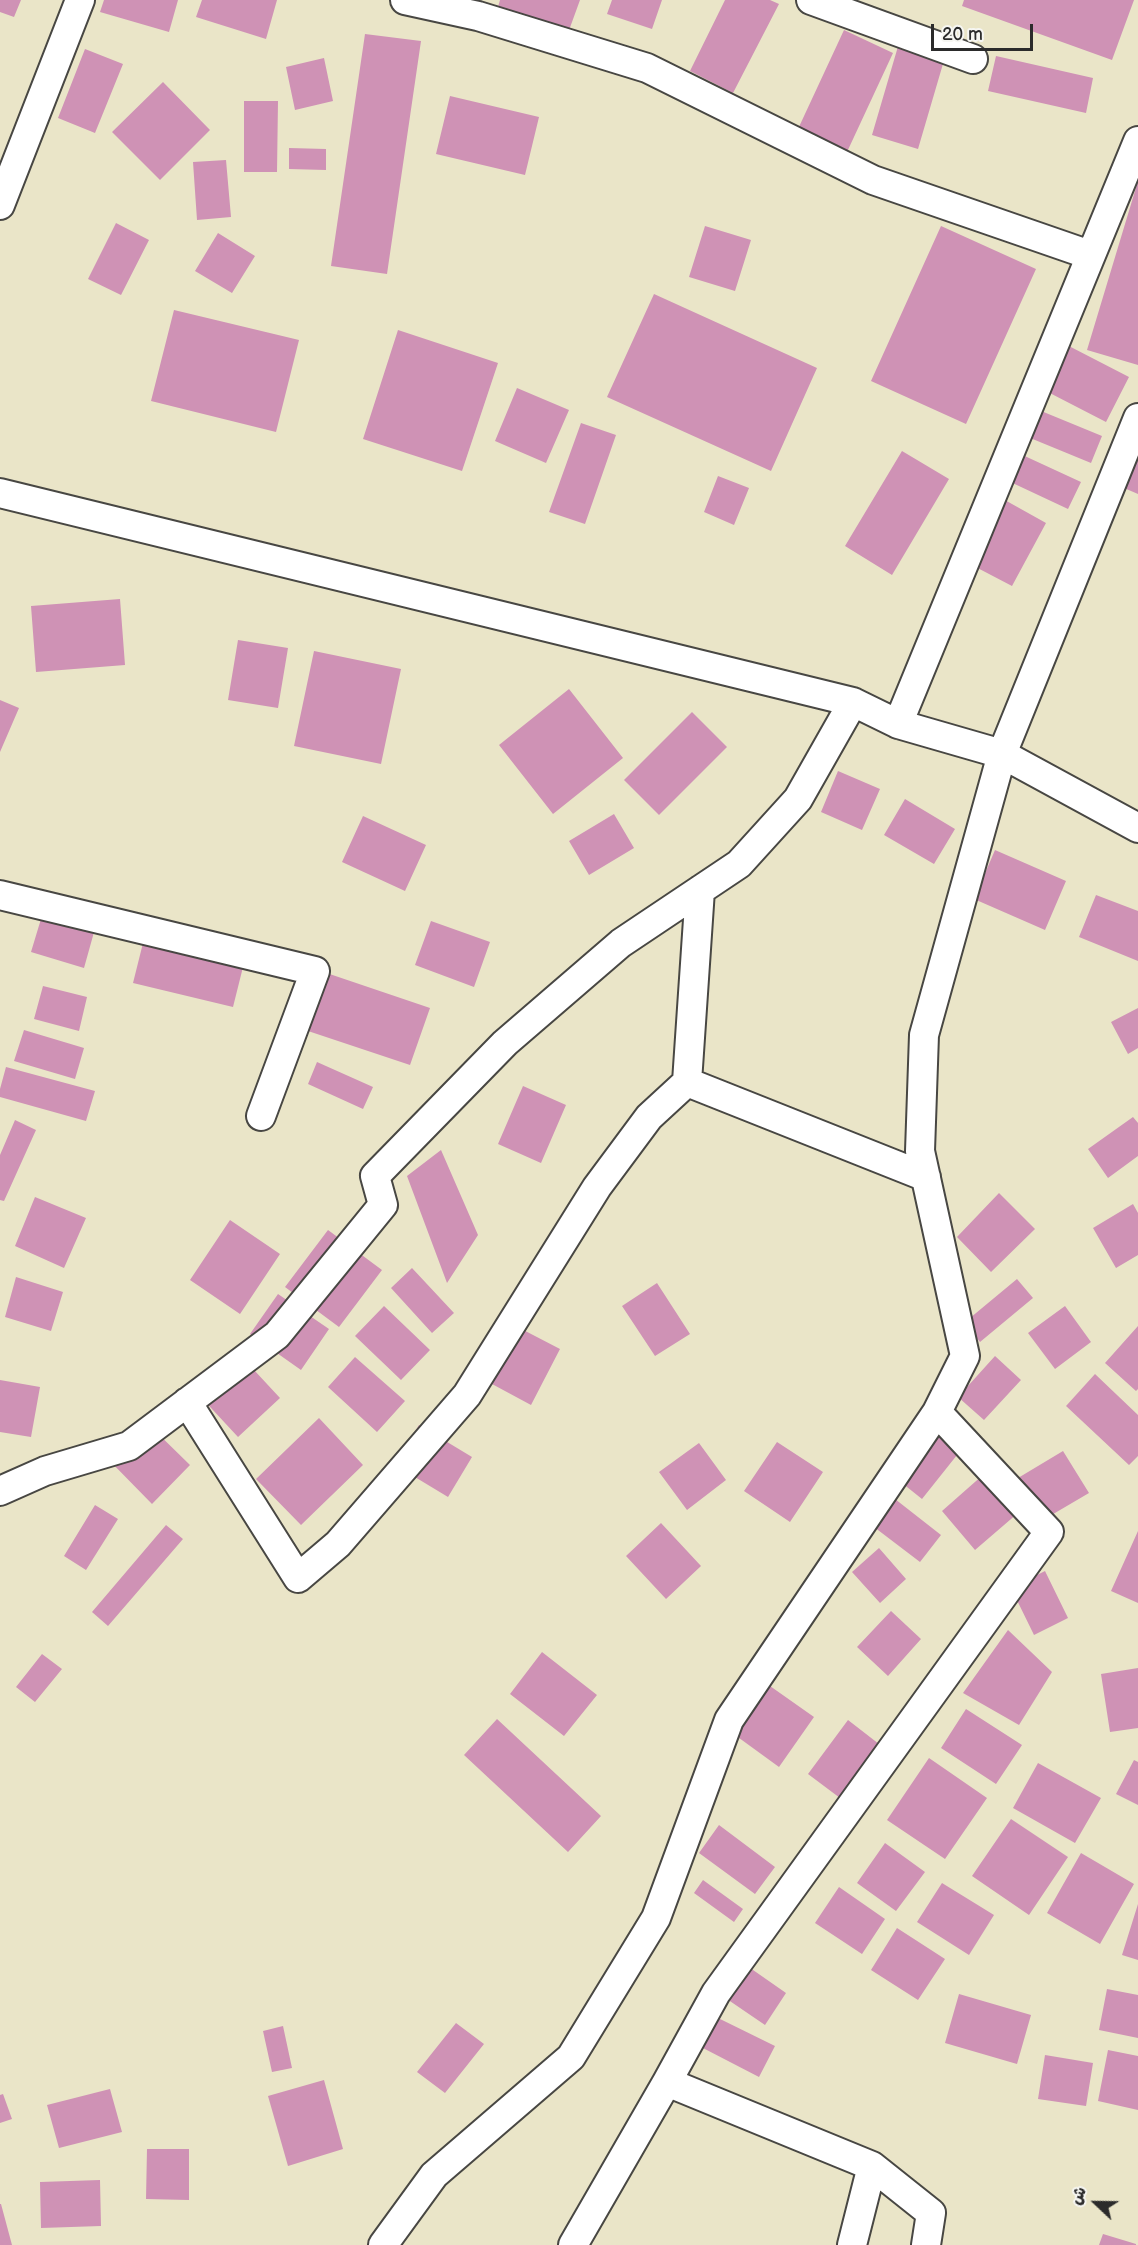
<!DOCTYPE html>
<html>
<head>
<meta charset="utf-8">
<style>
  body { margin:0 }
  #map { position:relative; width:1138px; height:2245px; overflow:hidden; background:#eae5c8; font-family:"Balsamiq Sans","Playpen Sans Arabic",sans-serif }
  canvas { display:block }
  .north { position:absolute; left:1066px; top:2173px; width:60px; height:60px; -webkit-text-stroke:4px #f6f6f2; paint-order:stroke; rotate:292deg; font-size:16px; font-weight:700; line-height:24px; text-align:center; color:#2b2b2b }
  .north::after { content:''; display:block; margin:auto; width:21px; height:27px; background:#2b2b2b; clip-path:polygon(50% 0,100% 100%,50% 72%,0 100%) }
  .scale { position:absolute; left:931px; top:24px; width:102px; height:27px; box-sizing:border-box; border:3px solid #2b2b2b; border-top:0; padding-left:8px; font-size:18px; line-height:21px; white-space:nowrap; color:#2b2b2b; -webkit-text-stroke:4px #f6f6f2; paint-order:stroke }
</style>
</head>
<body>
<div id="map">
<canvas width="1138" height="2245"></canvas>
<div class="north">ش</div>
<div class="scale">20 m</div>
</div>
<script>
const g = document.querySelector('canvas').getContext('2d');
g.lineJoin = 'round';
function fillPath(path, color) { g.fillStyle = color; g.fill(path, 'evenodd'); }
const toPath = rows => new Path2D(rows.map(r => 'M' + r).join(''));
function strokePath(path, color, width, dash) { g.strokeStyle = color; g.lineWidth = width; g.lineCap = dash ? 'butt' : 'round'; g.setLineDash(dash || []); g.stroke(path); }
const building = toPath([
  [0,0,21,0,14,17,0,12],
  [104,0,178,0,169,32,100,12],
  [202,0,277,0,266,39,196,17],
  [500,0,580,0,568,33,498,7],
  [612,0,662,0,652,29,607,14],
  [725,0,770,0,779,4,733,93,690,71],
  [964,0,1134,0,1112,60,962,6],
  [844,30,893,53,847,152,798,129],
  [365,34,421,41,387,274,331,266],
  [899,43,945,57,918,149,872,135],
  [85,49,123,64,95,133,58,118],
  [996,56,1093,78,1086,113,988,91],
  [324,58,333,101,295,110,286,67],
  [163,82,210,130,160,180,112,132],
  [450,96,539,117,525,175,436,154],
  [244,101,278,101,277,172,244,172],
  [289,148,326,149,326,170,289,169],
  [226,160,231,217,197,220,193,162],
  [1138,181,1138,365,1087,350],
  [116,223,149,240,121,295,88,279],
  [705,226,751,240,735,291,689,277],
  [941,226,1036,269,966,424,871,381],
  [218,233,255,256,232,293,195,271],
  [654,294,817,368,771,471,607,397],
  [174,310,299,340,276,432,151,401],
  [398,330,498,363,462,471,363,439],
  [1065,344,1129,377,1106,422,1042,389],
  [517,388,569,410,546,463,495,441],
  [1029,406,1102,436,1091,463,1018,433],
  [581,423,616,435,585,524,549,512],
  [902,451,949,479,892,575,845,546],
  [1016,452,1081,482,1068,509,1004,479],
  [1128,452,1138,457,1138,494,1117,485],
  [718,476,749,488,734,525,704,512],
  [1003,499,1046,523,1012,586,968,563],
  [120,599,125,665,36,672,31,606],
  [238,640,288,648,278,708,228,700],
  [314,651,401,669,381,764,294,746],
  [569,689,623,758,553,814,499,745],
  [0,700,19,708,0,752],
  [692,712,727,747,659,815,624,780],
  [838,771,880,789,862,830,821,812],
  [905,799,955,829,934,864,884,835],
  [614,814,634,848,589,875,569,841],
  [363,816,426,845,405,891,342,862],
  [995,850,1066,881,1045,930,974,899],
  [1096,895,1138,911,1138,961,1079,937],
  [44,909,96,925,84,968,31,952],
  [431,921,490,942,474,987,415,965],
  [143,943,243,967,233,1007,133,983],
  [300,964,430,1008,410,1065,281,1022],
  [43,986,87,997,79,1031,34,1019],
  [1138,1008,1138,1048,1128,1054,1111,1022],
  [24,1030,84,1048,75,1079,14,1061],
  [317,1062,373,1087,363,1109,308,1084],
  [6,1067,95,1091,86,1121,0,1097,0,1089],
  [523,1086,566,1105,541,1163,498,1144],
  [1133,1117,1138,1123,1138,1156,1108,1178,1088,1149],
  [15,1120,36,1130,4,1201,0,1200,0,1155],
  [441,1150,478,1235,447,1283,407,1176],
  [999,1193,1035,1229,991,1272,957,1237],
  [35,1197,86,1218,64,1268,15,1246],
  [1133,1204,1138,1213,1138,1255,1116,1268,1093,1228],
  [230,1220,280,1254,240,1314,190,1280],
  [328,1230,382,1270,339,1327,285,1287],
  [412,1268,454,1313,432,1333,391,1288],
  [16,1277,63,1292,51,1331,5,1317],
  [1017,1279,1033,1298,980,1342,964,1323],
  [657,1283,690,1334,655,1356,622,1306],
  [278,1294,329,1329,301,1370,250,1334],
  [384,1306,430,1350,401,1380,355,1336],
  [1065,1306,1091,1342,1055,1369,1028,1333],
  [508,1322,560,1349,531,1405,479,1377],
  [1138,1326,1138,1389,1136,1391,1105,1363],
  [241,1356,280,1398,238,1437,199,1395],
  [995,1356,1021,1380,984,1420,958,1397],
  [355,1357,405,1401,377,1432,328,1387],
  [1095,1374,1138,1415,1138,1456,1129,1465,1066,1406],
  [0,1380,40,1387,31,1437,0,1432],
  [319,1418,363,1465,301,1525,256,1479],
  [143,1419,190,1465,152,1504,106,1457],
  [419,1425,472,1457,448,1497,395,1465],
  [937,1430,961,1450,922,1499,897,1479],
  [777,1442,823,1472,790,1522,744,1491],
  [699,1443,726,1480,687,1510,659,1472],
  [1063,1451,1089,1493,1043,1520,1018,1478],
  [984,1474,1018,1513,975,1550,942,1511],
  [895,1499,941,1535,920,1562,874,1527],
  [95,1505,118,1519,86,1570,64,1556],
  [661,1523,701,1566,666,1599,626,1556],
  [166,1525,183,1539,108,1626,92,1612],
  [1138,1531,1138,1603,1111,1591],
  [879,1548,906,1579,880,1603,852,1572],
  [1045,1571,1068,1618,1034,1635,1011,1588],
  [891,1611,921,1639,888,1676,857,1647],
  [1008,1630,1052,1672,1019,1725,963,1693],
  [542,1652,597,1695,564,1736,510,1694],
  [42,1654,62,1669,35,1702,16,1687],
  [1138,1668,1138,1728,1110,1732,1101,1674],
  [770,1686,814,1717,779,1767,735,1735],
  [966,1709,1022,1745,996,1784,941,1748],
  [497,1719,601,1816,568,1852,464,1755],
  [848,1720,888,1751,848,1804,808,1774],
  [929,1758,987,1798,945,1859,887,1820],
  [1134,1760,1138,1762,1138,1805,1116,1794],
  [1038,1763,1101,1798,1075,1843,1013,1808],
  [1011,1819,1068,1857,1029,1915,972,1876],
  [719,1825,775,1867,755,1894,699,1853],
  [885,1843,925,1872,896,1911,857,1883],
  [1081,1853,1134,1884,1100,1944,1047,1913],
  [703,1880,743,1909,734,1922,694,1893],
  [942,1883,994,1915,969,1955,917,1922],
  [839,1887,885,1919,862,1954,815,1923],
  [1138,1904,1138,1960,1122,1955],
  [897,1928,945,1959,918,2000,871,1970],
  [743,1963,786,1993,765,2025,721,1995],
  [1107,1989,1138,1995,1138,2038,1099,2030],
  [959,1994,1031,2015,1017,2064,945,2043],
  [716,2017,775,2046,759,2077,701,2047],
  [456,2023,484,2044,445,2093,417,2072],
  [283,2026,292,2068,272,2072,263,2031],
  [1108,2050,1138,2056,1138,2110,1098,2101],
  [1045,2055,1093,2063,1086,2106,1038,2099],
  [324,2080,343,2149,288,2166,268,2096],
  [110,2089,122,2132,59,2148,47,2105],
  [3,2094,12,2119,0,2123,0,2095],
  [147,2149,189,2149,189,2200,146,2199],
  [100,2180,101,2226,41,2228,40,2182],
  [0,2204,1,2204,12,2245,0,2245],
  [1103,2234,1136,2244,1136,2245,1099,2245]
]);
const street = toPath([
  [405,0,478,16,647,68,873,180,1090,255],
  [811,0,973,59],
  [0,205,80,0],
  [0,493,853,702,898,724,1002,754,1138,828],
  [898,724,1138,141],
  [700,890,687,1082,926,1177],
  [0,895,315,971,261,1116],
  [187,1402,298,1578,338,1544,467,1395,597,1187,649,1117,687,1082],
  [0,1491,45,1471,129,1446,277,1335,383,1205,375,1176,505,1043,621,943,739,864,798,799,853,702],
  [872,2166,931,2213,926,2245],
  [383,2245,434,2175,571,2057,656,1918,729,1720,937,1412,965,1356,920,1151,924,1035,1002,754,1138,418],
  [573,2245,667,2082],
  [852,2245,872,2166,667,2082,716,1993,1049,1532,937,1412]
]);
fillPath(building, '#cf92b5');
strokePath(street, '#484743', 32);
strokePath(street, '#fff', 28);
</script>
</body>
</html>
